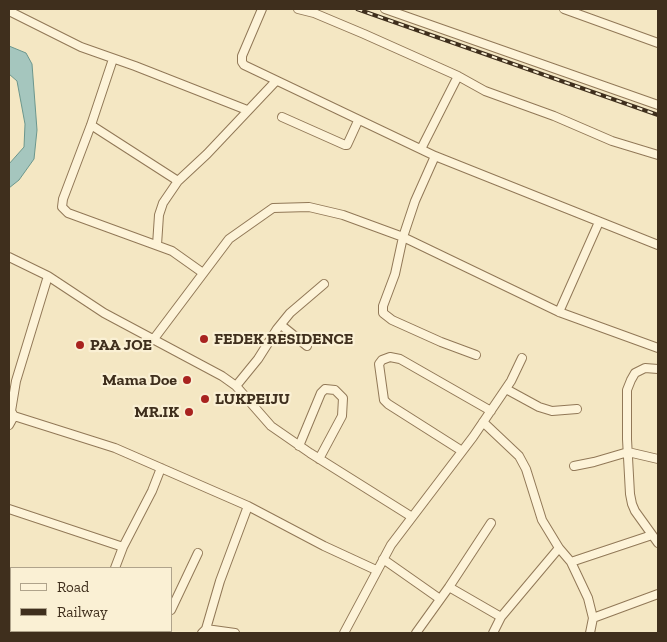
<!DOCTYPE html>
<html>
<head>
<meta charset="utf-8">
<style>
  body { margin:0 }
  #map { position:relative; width:667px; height:642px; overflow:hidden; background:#f4e7c3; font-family:"Zilla Slab",serif }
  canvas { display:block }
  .frame { position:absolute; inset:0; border:10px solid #3f2f1d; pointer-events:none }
  .legend { position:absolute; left:10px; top:567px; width:162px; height:65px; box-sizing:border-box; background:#faf0d4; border:1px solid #afa38b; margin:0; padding:6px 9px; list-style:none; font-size:15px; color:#3f2f1d }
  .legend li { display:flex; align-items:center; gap:10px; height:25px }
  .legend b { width:25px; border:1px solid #afa38b }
</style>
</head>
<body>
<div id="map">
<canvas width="667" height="642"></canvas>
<div class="frame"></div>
<ul class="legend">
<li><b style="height:6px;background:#fdf3d8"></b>Road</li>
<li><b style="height:6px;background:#3f2f1d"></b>Railway</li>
</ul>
</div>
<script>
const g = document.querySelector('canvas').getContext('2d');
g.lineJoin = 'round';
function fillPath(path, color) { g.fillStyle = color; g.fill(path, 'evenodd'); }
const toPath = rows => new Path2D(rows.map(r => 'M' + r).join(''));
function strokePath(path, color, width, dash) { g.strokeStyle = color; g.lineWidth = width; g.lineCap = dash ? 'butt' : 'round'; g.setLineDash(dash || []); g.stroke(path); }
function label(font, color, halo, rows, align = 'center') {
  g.font = font + ' "Zilla Slab",serif'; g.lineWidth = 4.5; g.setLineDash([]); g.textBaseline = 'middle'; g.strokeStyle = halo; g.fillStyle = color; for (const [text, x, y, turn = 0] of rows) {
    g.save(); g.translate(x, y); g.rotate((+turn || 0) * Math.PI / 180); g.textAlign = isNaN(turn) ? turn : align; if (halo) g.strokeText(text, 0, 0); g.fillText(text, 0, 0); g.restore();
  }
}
const water = toPath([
  [9,46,26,53,32,64,37,130,34,159,19,180,9,188,9,164,24,147,25,124,17,81,9,74,9,46]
]);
const minor = toPath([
  [262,9,242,56,242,62,244,65,435,156,658,245],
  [298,9,314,13,364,34,458,76,485,91,554,116,612,141,658,155],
  [385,9,658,105],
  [564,9,658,43],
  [9,11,81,47,135,66,247,110],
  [113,59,91,125,63,199,62,207,68,213,172,251,203,273],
  [282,117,345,145,347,145,358,121],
  [91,125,178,181],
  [421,149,458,76],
  [435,156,415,201,403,237,395,274,383,306,383,313,392,320,441,342,476,355],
  [157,245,159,215,163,203,178,181,207,154,276,81],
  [9,257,48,276],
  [559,312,599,222],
  [281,325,307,346],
  [153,340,229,239,273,208,309,207,343,215,403,237,559,312,658,348],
  [658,369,645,368,635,373,631,380,627,390,627,439,630,494,632,504,635,511,658,543],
  [236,386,258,359,277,329,290,313,324,284],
  [506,389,539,407,552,411,577,409],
  [14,416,115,448,248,506,324,546,376,570],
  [483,422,519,456,526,469,542,520,559,548,571,562,588,598,593,618],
  [9,425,14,416,11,411,16,381,48,276,104,313,222,376,236,386,271,426,310,453,412,517],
  [299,446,321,393,325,389,335,390,343,398,342,416,319,459],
  [462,451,388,404,384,400,379,364,382,360,390,357,400,359,491,411],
  [574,466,594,462,628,452,658,459],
  [9,509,123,547],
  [383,559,440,599],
  [571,562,652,535],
  [115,568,123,547,152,491,161,468],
  [449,587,501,617],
  [9,592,11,592],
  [171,610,198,553],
  [206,629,220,581,248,506],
  [141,631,146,633],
  [150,633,159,631],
  [202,633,206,629,235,633],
  [344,633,391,545,473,437,511,381,522,358],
  [416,633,449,587,491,523],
  [493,633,501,617,559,548],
  [590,633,593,618,658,594]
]);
const rail = toPath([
  [357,9,658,115]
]);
const markers = [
  [204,339,5,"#a8231f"],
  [80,345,5,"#a8231f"],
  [187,380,5,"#a8231f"],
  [205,399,5,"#a8231f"],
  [189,412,5,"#a8231f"]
];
const poiNames = [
  ["FEDEK RESIDENCE",214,339],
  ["PAA JOE",90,345],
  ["Mama Doe",177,380,"right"],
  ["LUKPEIJU",215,399],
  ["MR.IK",179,412,"right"]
];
fillPath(water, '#a5c6be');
strokePath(water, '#6b968d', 1);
strokePath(minor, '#917857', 10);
strokePath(minor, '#fdf3d8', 8);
strokePath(rail, '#3f2f1d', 4);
strokePath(rail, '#faf0d4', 2, [5.5]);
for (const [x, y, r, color] of markers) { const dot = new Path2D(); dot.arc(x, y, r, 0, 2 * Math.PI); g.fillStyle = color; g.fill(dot); strokePath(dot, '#faf0d4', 2); }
label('bold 16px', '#3f2f1d', '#faf0d4', poiNames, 'left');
</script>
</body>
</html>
